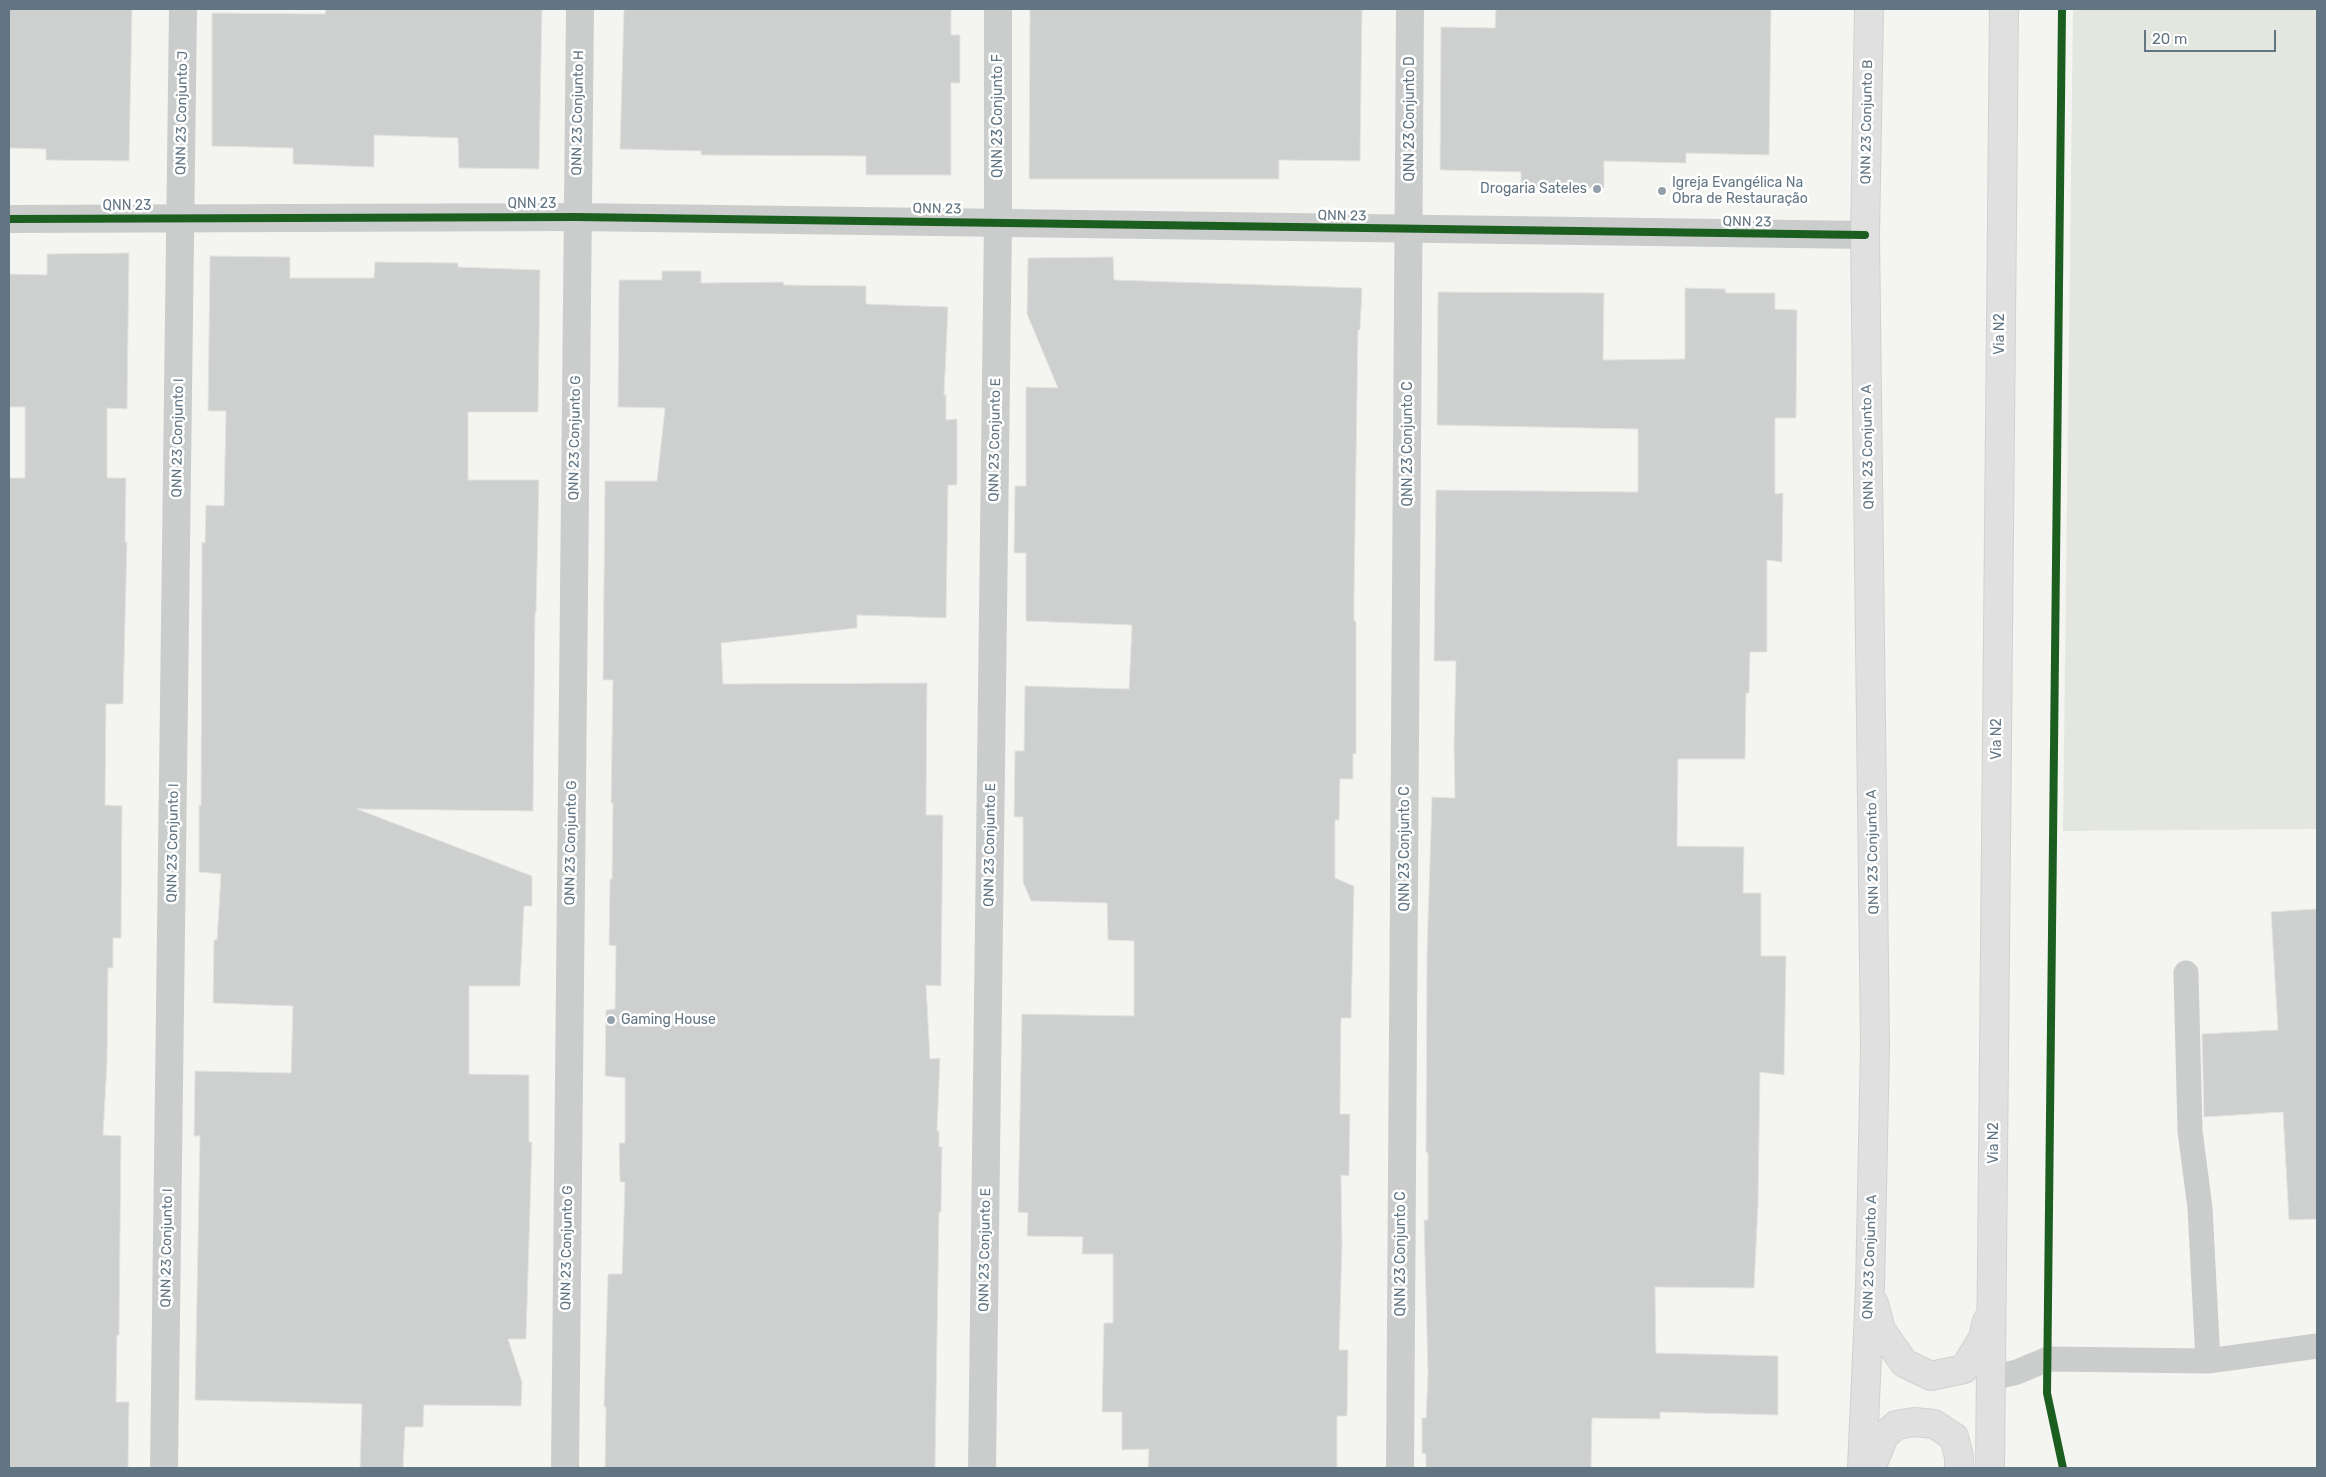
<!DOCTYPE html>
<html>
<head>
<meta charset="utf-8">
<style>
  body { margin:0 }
  #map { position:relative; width:2326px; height:1477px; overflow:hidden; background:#f4f4f1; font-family:Rubik,sans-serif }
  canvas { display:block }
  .frame { position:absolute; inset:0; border:10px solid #627583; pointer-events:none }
  .scale { position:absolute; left:2144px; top:30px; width:132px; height:22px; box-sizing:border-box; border:2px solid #627583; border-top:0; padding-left:6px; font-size:15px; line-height:18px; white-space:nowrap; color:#627583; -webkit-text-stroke:4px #fff; paint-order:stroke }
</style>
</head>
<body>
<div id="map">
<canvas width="2326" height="1477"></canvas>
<div class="frame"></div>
<div class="scale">20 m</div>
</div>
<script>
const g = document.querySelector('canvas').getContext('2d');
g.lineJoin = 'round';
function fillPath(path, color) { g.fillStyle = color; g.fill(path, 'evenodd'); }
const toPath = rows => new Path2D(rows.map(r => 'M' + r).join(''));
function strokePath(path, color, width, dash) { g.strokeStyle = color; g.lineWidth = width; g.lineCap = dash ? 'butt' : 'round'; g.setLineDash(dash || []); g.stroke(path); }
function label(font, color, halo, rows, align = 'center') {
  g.font = font + ' Rubik,sans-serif'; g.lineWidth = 5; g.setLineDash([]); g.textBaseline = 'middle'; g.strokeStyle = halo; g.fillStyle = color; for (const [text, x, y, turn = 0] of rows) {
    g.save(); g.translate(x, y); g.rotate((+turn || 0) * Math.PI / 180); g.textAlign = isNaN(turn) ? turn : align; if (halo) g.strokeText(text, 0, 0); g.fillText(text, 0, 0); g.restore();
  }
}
const green = toPath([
  [2073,9,2317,9,2317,829,2063,831]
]);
const building = toPath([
  [9,9,132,9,129,161,46,160,46,149,9,148,9,9],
  [326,9,542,9,539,169,459,168,458,138,374,135,374,167,293,164,293,148,212,146,212,13,325,14,326,9],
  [624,9,951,9,951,35,960,35,960,83,951,83,951,175,866,175,866,156,701,155,701,151,620,149,624,9],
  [1030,9,1362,9,1360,161,1279,160,1279,179,1029,179,1030,9],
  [1496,9,1771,9,1769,155,1686,153,1686,163,1604,161,1604,188,1521,187,1521,172,1440,170,1441,27,1495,28,1496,9],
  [129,253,127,409,107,408,107,478,126,478,125,542,127,542,123,704,106,704,105,805,122,806,121,938,113,938,113,968,108,968,107,1062,103,1135,121,1136,119,1335,117,1335,116,1402,129,1402,128,1468,9,1468,9,478,25,478,25,407,9,407,9,274,47,275,47,254,129,253],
  [210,256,290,257,290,278,374,278,375,262,458,263,458,267,540,270,538,412,468,412,468,480,539,480,536,613,535,612,533,811,357,809,532,876,532,906,524,906,520,986,469,986,469,1074,529,1075,529,1142,532,1142,526,1339,508,1339,522,1382,521,1406,424,1405,423,1427,405,1427,403,1468,360,1468,362,1404,195,1400,200,1136,194,1136,195,1071,291,1073,293,1006,213,1003,214,940,217,940,221,874,199,872,199,805,201,806,202,542,205,543,206,505,224,506,226,411,208,411,210,256],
  [1113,257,1114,280,1362,288,1360,330,1358,330,1354,598,1354,621,1356,621,1356,754,1353,754,1353,779,1340,779,1339,820,1335,820,1335,878,1354,886,1351,1018,1341,1018,1340,1114,1350,1114,1349,1176,1341,1175,1342,1246,1339,1350,1348,1350,1347,1416,1337,1416,1337,1468,1148,1468,1149,1449,1122,1450,1122,1412,1102,1412,1104,1323,1113,1323,1113,1254,1082,1254,1083,1237,1027,1236,1028,1213,1018,1212,1022,1014,1134,1016,1134,941,1108,940,1107,903,1031,901,1023,882,1023,817,1014,817,1015,751,1024,751,1025,686,1129,689,1132,625,1026,621,1026,553,1014,553,1015,486,1026,486,1026,387,1058,388,1027,314,1028,258,1113,257],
  [662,271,701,271,701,283,783,282,784,285,866,286,866,304,948,307,944,395,946,395,946,420,957,419,957,485,948,485,946,618,857,615,857,628,721,643,723,684,927,683,926,815,943,815,941,986,926,985,930,1059,940,1058,937,1131,939,1131,939,1147,942,1147,941,1212,939,1212,935,1468,605,1468,606,1407,604,1407,608,1274,622,1274,625,1182,620,1182,619,1143,625,1143,625,1078,605,1076,606,1010,615,1009,616,946,609,945,610,879,612,879,613,803,611,803,613,680,603,680,605,481,657,481,665,408,618,407,619,280,662,280,662,271],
  [1685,288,1725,289,1726,293,1775,293,1775,309,1797,310,1796,418,1775,418,1775,494,1783,493,1782,562,1767,560,1767,652,1750,652,1749,693,1746,693,1745,759,1678,759,1677,846,1744,847,1743,893,1761,893,1761,956,1786,956,1784,1075,1760,1072,1758,1205,1754,1288,1655,1287,1656,1353,1778,1356,1778,1415,1660,1412,1660,1419,1592,1418,1591,1468,1426,1468,1426,1454,1422,1453,1422,1418,1426,1418,1428,1375,1424,1220,1428,1220,1428,1153,1426,1152,1427,952,1432,797,1455,798,1454,744,1456,661,1434,661,1436,490,1638,492,1638,429,1437,425,1438,292,1604,293,1603,360,1685,359,1685,288],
  [2317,909,2317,1219,2289,1220,2283,1112,2204,1117,2202,1034,2278,1030,2271,912,2317,909]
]);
const service = toPath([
  [2186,973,2190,1131,2200,1208,2208,1361],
  [1992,1378,2017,1372,2048,1359,2208,1361,2317,1346]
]);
const minor = toPath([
  [164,1468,183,9],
  [565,1468,580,9],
  [982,1468,998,223,998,9],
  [1400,1468,1410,9]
]);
const tertiary = toPath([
  [9,219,577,217,1865,235]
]);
const secondary = toPath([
  [1874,1304,1881,1330,1904,1363,1931,1376,1964,1369,1983,1338,1987,1321],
  [1862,1468,1870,1288,1875,1046,1865,235,1869,9],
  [1871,1468,1884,1436,1896,1425,1914,1422,1934,1424,1954,1437,1959,1457,1959,1468],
  [1990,1468,2004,9]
]);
const cycleway = toPath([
  [2062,9,2047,1393,2063,1468],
  [9,219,577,217,1865,235]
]);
const markers = [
  [1597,189,5,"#95a1aa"],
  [1662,191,5,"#95a1aa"],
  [611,1020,5,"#95a1aa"]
];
const streetNames = [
  ["QNN 23 Conjunto J",182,113,-89],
  ["QNN 23 Conjunto H",578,113,-89],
  ["QNN 23 Conjunto F",998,116,-90],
  ["QNN 23 Conjunto D",1410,119,-90],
  ["QNN 23 Conjunto B",1867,122,-89],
  ["QNN 23",532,204],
  ["QNN 23",127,206],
  ["QNN 23",937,209,1],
  ["QNN 23",1342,216,1],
  ["QNN 23",1747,222,1],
  ["Via N2",2000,334,-90],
  ["QNN 23 Conjunto I",178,438,-89],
  ["QNN 23 Conjunto G",575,438,-89],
  ["QNN 23 Conjunto E",995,440,-89],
  ["QNN 23 Conjunto C",1408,444,-90],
  ["QNN 23 Conjunto A",1868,447,-91],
  ["Via N2",1997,739,-90],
  ["QNN 23 Conjunto I",173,843,-89],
  ["QNN 23 Conjunto G",571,843,-89],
  ["QNN 23 Conjunto E",990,845,-89],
  ["QNN 23 Conjunto C",1405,849,-90],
  ["QNN 23 Conjunto A",1873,852,-91],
  ["Via N2",1994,1143,-90],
  ["QNN 23 Conjunto I",167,1248,-89],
  ["QNN 23 Conjunto G",567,1248,-89],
  ["QNN 23 Conjunto E",985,1250,-89],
  ["QNN 23 Conjunto C",1401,1254,-90],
  ["QNN 23 Conjunto A",1870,1257,-88]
];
const poiNames = [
  ["Igreja Evangélica Na",1672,183],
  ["Obra de Restauração",1672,199],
  ["Drogaria Sateles",1587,189,"right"],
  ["Gaming House",621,1020]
];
fillPath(green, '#e4e7df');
fillPath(building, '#cecfcf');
strokePath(building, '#e3e3e1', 1);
strokePath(secondary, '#d0d2d1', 30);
strokePath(service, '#cbcdcd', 25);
strokePath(minor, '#cbcdcd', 28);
strokePath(tertiary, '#cbcdcd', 28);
strokePath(secondary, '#e0e0e0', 28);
strokePath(cycleway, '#1b5e20', 8);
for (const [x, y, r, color] of markers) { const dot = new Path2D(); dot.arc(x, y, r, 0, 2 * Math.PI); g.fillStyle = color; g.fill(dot); strokePath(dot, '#fff', 2); }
label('14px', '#627583', '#fff', streetNames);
label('14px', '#627583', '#fff', poiNames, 'left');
</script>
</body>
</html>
